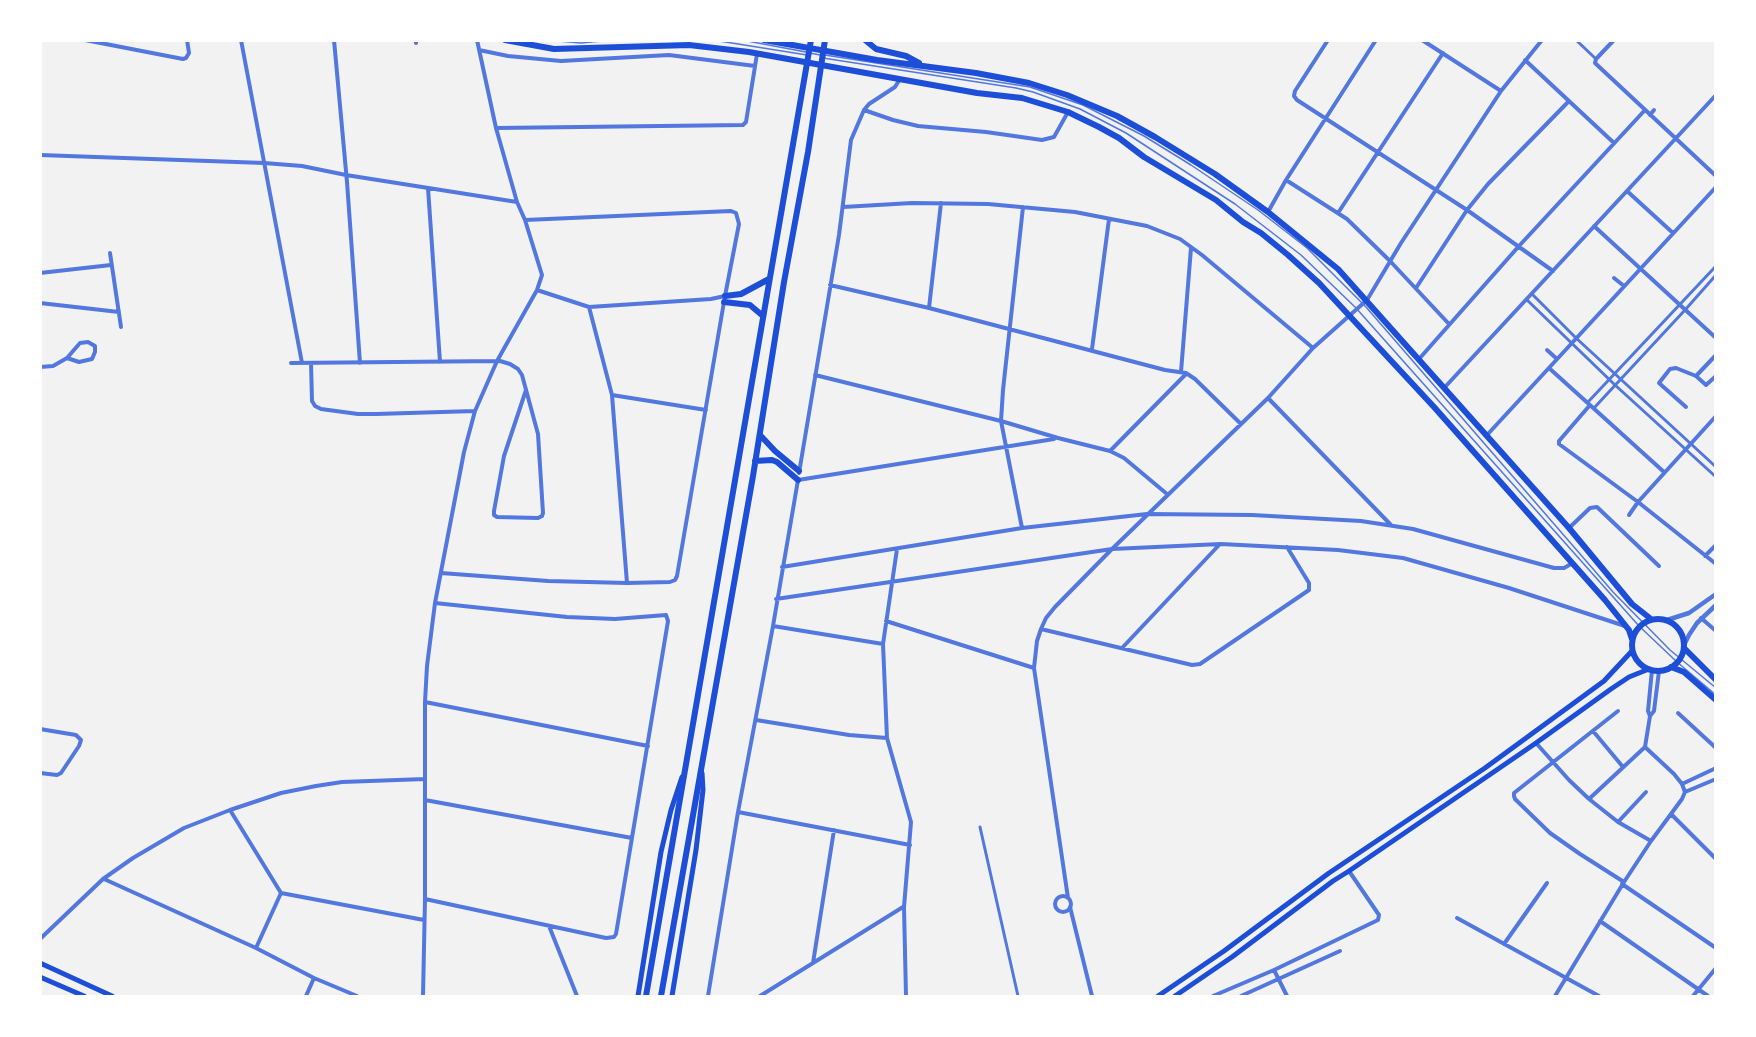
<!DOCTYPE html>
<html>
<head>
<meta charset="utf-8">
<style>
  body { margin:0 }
  #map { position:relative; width:1756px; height:1037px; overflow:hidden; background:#f2f2f2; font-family:Manrope,sans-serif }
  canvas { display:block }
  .frame { position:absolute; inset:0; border:42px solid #fff; pointer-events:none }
</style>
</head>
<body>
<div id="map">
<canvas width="1756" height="1037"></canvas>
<div class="frame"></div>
</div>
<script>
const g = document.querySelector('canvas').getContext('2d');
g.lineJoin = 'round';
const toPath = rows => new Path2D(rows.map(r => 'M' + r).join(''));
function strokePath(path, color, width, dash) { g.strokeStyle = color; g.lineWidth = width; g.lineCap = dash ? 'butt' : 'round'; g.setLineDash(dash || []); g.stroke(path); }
const service = toPath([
  [546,40,581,43,612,40],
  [713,40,807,55],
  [742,40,806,52],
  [810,53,820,55],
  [825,55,1030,87,1083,105,1144,136,1191,165,1258,210,1307,248,1366,307,1613,592,1670,650,1716,688],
  [823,58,1016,88,1033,92,1080,109,1126,133,1235,204,1301,255,1356,308,1639,626,1677,662,1716,695]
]);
const pedestrian = toPath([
  [1576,40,1596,59],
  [1532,294,1576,338,1716,467],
  [1527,300,1615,385,1716,477],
  [1588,402,1716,266],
  [1594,408,1685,310,1716,275],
  [980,827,1018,996]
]);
const minor = toPath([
  [85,40,183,59,186,58,189,53,187,40],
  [241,40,302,363],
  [334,40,347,182,360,363],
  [416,40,416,43],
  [1328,40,1295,91,1294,96,1297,100,1467,210,1553,271],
  [1422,40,1501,91],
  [1614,40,1596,59,1595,63,1716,176],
  [479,50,508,56,561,61,669,55,755,66],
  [1525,60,1614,143],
  [864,110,893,120,918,126,986,132,1042,140,1054,137,1068,112],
  [1650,115,1654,110],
  [496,128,743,125,746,122,757,54],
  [40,155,264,163,302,166,346,175,517,202],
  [1286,180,1347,219,1390,261,1449,324],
  [428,188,440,362],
  [1627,191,1673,233],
  [843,207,912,203,988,204,1075,212,1147,226,1180,239,1202,255,1313,348],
  [1268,212,1286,180,1376,40],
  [1338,213,1443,53],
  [1594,226,1716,338],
  [110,253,121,327],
  [40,273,111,265],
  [1614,278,1624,286],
  [830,285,929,308,1165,370,1186,373,1195,379,1241,424],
  [1416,288,1467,210,1488,184,1569,101],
  [537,290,589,307,711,299,725,296],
  [40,303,119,312],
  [589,307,612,395,627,583],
  [929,308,941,203],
  [1092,349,1109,219],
  [1547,350,1557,359],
  [1419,359,1519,246,1645,110],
  [291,363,500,361,510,364,518,369,522,375,538,434,543,513,542,516,538,518,497,517,494,515,494,511,504,456,526,390],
  [311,363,312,401,315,406,321,409,358,414,376,414,475,411],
  [40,367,53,366,67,358,80,343,88,342,95,346,95,352,92,359,79,362,67,358],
  [1549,368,1664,472],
  [1181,372,1191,248],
  [815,375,1001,421,1058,438,1110,451,1124,458,1167,494],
  [1696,376,1716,355],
  [1445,387,1716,95],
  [612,395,706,410],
  [1268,398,1391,525],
  [1590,405,1559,441,1559,444,1638,502,1716,564],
  [1686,407,1659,383,1670,369,1676,368,1696,376,1706,385,1716,376],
  [1487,435,1716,187],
  [1110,451,1186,374],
  [799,473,839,235,851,140,864,110,869,104,895,87,900,79],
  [798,480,1054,439],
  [1629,515,1638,502,1716,416],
  [1022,528,1001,421,1003,390,1023,207],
  [1569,528,1590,508,1597,507,1659,566],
  [897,549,883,644,887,738,911,822,904,907,906,996],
  [1705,556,1716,545],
  [782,567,1022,528,1147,514,1252,515,1361,521,1413,529,1554,568,1564,568,1571,564],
  [441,573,548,581,627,583,670,582,675,580,677,576,725,296,739,224,736,213,731,211,525,220],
  [776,599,1112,549,1221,544,1338,550,1403,558,1509,588,1625,626],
  [1701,618,1716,631],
  [886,621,1034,668],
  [773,626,883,644],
  [1041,629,1192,665,1200,664,1309,590,1309,583,1287,547],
  [1122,648,1220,544],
  [425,702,648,746],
  [1618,711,1514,793,1514,796,1515,799,1550,833,1580,854,1624,882],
  [1678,713,1716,748],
  [1650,716,1648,711,1652,670],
  [756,720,849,735,887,738],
  [40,729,76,735,81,740,79,746,61,773,57,775,40,773],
  [1593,731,1623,767],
  [1536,743,1569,780,1589,799,1618,822,1651,841],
  [1645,747,1674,774,1682,784,1685,792],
  [1682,784,1716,768],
  [1685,792,1716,779],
  [1589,799,1645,747,1650,716,1654,711,1659,671],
  [425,800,632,838],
  [230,810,281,893,424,920],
  [738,812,910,845],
  [1671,814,1716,859],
  [1618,822,1646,792],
  [104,879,256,948,314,978,357,996],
  [1622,884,1716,948],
  '1055 904a8 8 0 1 1 16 0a8 8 0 1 1-16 0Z',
  [1068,898,1034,668,1037,641,1041,629,1046,618,1055,607,1112,549,1268,398,1313,348,1367,300,1401,243,1501,91,1542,40],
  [425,899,606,938,614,937,616,934,668,621,666,615,615,619,567,617,435,603],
  [1070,907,1092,996],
  [1457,918,1599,996],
  [1600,921,1708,996],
  [549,926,577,996],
  [40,939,103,879,133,858,184,828,230,810,281,793,316,786,342,782,425,779],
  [1504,944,1547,883],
  [256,948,281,893],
  [813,963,834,830],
  [1274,970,1287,996],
  [306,996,314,978],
  [423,996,425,899,425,702,427,666,435,603,464,452,475,411,497,361,537,290,542,275,525,220,517,202,496,128,477,40],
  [708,996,738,812,773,626,798,480],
  [760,996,903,907],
  [1213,996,1274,970,1378,920,1379,915,1349,871],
  [1241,996,1340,951],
  [1555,996,1624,882,1651,841,1682,799,1685,792],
  [1693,996,1716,968]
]);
const tertiary = toPath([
  [1667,620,1689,613,1716,594],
  [1684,645,1689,635,1697,623,1716,605]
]);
const secondary = toPath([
  [40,963,112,996],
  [40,977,84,996],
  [638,996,661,852,671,810,682,777],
  [672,996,696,850,703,790,702,773],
  [1158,996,1224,951,1329,873,1485,768,1604,681,1632,651],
  [1175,996,1232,957,1333,881,1349,871,1536,743,1611,689,1629,677,1649,669]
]);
const primary = toPath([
  [505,40,554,49,689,45,749,52,977,93,1022,98,1068,112,1099,127,1119,138,1144,157,1216,200,1243,222,1261,233,1288,255,1319,283,1434,407,1605,600,1629,630,1632,639],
  [764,40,877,60,976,73,1029,83,1067,95,1117,116,1155,137,1215,174,1268,212,1338,269,1569,528,1632,604,1651,619],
  [865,40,876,49,906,56,919,63],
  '1632 645a26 26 0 1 1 52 0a26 26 0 1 1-52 0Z',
  [1684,648,1716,680],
  [1671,667,1684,672,1716,700]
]);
const trunk = toPath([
  [725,296,741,294,769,279],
  [724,302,750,305,763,316],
  [760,435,775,451,799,471],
  [755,461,772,460,777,462,798,480],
  [646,996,811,40],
  [661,996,753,476,784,282,808,152,825,40]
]);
strokePath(service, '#5277de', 1.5);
strokePath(pedestrian, '#5277de', 3);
strokePath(minor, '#5277de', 4);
strokePath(tertiary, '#5277de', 4.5);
strokePath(secondary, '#1d4ed8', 5);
strokePath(primary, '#1d4ed8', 6);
strokePath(trunk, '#1d4ed8', 6);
</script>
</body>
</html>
